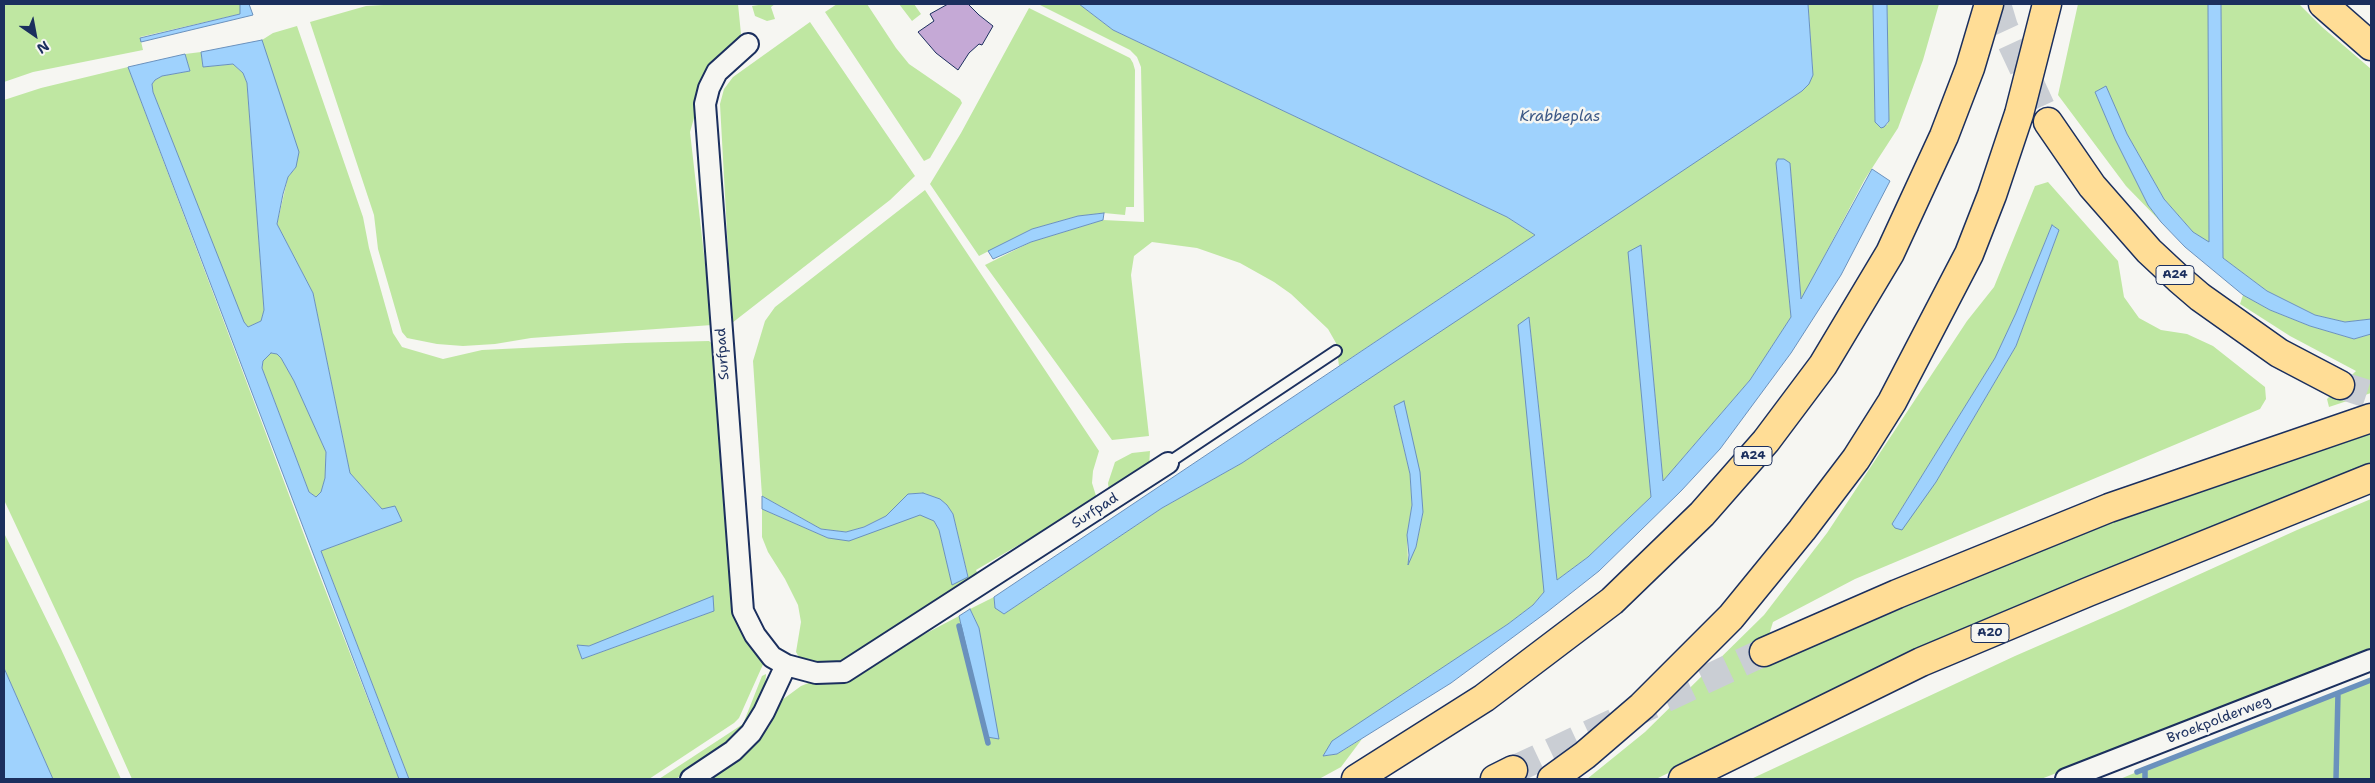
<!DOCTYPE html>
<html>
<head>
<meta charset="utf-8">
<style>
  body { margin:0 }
  #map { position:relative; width:2375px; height:783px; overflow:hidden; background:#f6f6f2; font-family:"Shantell Sans",sans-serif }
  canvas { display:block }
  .frame { position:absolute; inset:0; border:5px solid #1b2f5e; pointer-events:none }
  .north { position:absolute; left:10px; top:10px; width:50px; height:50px; -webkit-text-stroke:4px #f6f6f2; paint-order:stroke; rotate:147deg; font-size:14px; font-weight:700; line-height:20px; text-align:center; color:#1b2f5e }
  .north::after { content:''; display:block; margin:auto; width:18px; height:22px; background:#1b2f5e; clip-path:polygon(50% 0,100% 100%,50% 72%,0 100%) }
</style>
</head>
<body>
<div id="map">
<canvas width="2375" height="783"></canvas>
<div class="frame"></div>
<div class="north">N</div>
</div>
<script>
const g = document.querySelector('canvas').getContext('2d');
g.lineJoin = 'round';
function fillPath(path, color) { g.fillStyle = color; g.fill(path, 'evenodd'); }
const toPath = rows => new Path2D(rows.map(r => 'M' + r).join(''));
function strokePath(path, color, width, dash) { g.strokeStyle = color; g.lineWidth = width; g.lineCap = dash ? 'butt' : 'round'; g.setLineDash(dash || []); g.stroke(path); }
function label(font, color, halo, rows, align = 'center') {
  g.font = font + ' "Shantell Sans",sans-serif'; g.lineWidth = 5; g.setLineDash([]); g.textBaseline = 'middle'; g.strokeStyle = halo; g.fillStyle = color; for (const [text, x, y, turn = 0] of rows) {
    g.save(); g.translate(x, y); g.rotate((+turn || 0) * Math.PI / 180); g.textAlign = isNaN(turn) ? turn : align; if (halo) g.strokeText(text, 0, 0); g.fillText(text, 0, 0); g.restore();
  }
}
const green = toPath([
  [4,4,240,4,241,6,240,14,140,37,143,50,33,72,4,82],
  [401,4,738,4,741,34,698,104,690,132,712,325,531,338,495,344,463,346,437,344,407,338,402,332,378,249,374,215,310,22,366,6],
  [765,4,775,4,771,7,775,19,767,21,755,16,752,6],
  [837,4,867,4,896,48,909,64,960,99,962,103,930,158,924,161,825,12],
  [899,4,914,4,921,14,912,21],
  [1038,4,1079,4,1113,30,1507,217,1535,235,1339,366,1336,343,1328,329,1291,294,1274,282,1240,263,1197,248,1152,242,1134,256,1131,275,1149,436,1112,440,985,265,1031,242,1103,220,1144,222,1141,67,1137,57,1130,50],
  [1808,4,1873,4,1875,122,1887,125,1889,121,1887,4,1939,4,1923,60,1898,128,1865,179,1801,300,1790,163,1776,163,1791,317,1750,380,1663,481,1641,246,1629,252,1651,497,1588,557,1557,580,1529,317,1544,592,1533,605,1508,624,1333,741,1324,756,1337,754,1362,739,1341,767,1319,779,710,779,734,763,752,746,769,727,782,700,801,686,811,682,850,681,900,647,959,616,987,737,981,641,979,628,970,609,994,597,995,607,1004,614,1162,508,1242,463,1802,91,1813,75],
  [1394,407,1423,512,1416,547,1408,562,1407,535,1412,505,1410,474],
  [2078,4,2208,4,2209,243,2193,232,2164,199,2127,134,2106,87,2095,92,2115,139,2148,205,2161,222,2126,186,2058,95],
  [2221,4,2299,4,2322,27,2371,69,2371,319,2345,322,2315,315,2267,291,2223,258],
  [1029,8,1130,58,1133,63,1135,70,1134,207,1126,207,1125,215,1104,213,1078,216,1032,229,979,256,930,184,961,133],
  [810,22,915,176,890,200,732,323,720,104,724,89,733,77],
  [297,26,363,217,369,248,393,333,402,347,443,359,482,350,626,343,709,341,715,346,733,606,765,660,739,718,734,723,649,779,409,779,321,551,402,520,382,509,350,473,313,293,277,224,288,177,296,167,262,40,273,33],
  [714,611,582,659,577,645,588,646],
  [201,52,203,67,233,64,243,73,247,83,264,310,261,321,248,327,244,323,153,92,152,84,155,80,162,76,190,71,185,54],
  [128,67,312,556,399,779,132,779,79,660,4,500,4,100,41,88],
  [2048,182,2118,261,2124,297,2139,318,2161,330,2187,334,2213,346,2265,387,2266,399,2260,409,1855,579,1773,622,1758,670,1903,608,2149,506,2371,427,2371,465,2216,525,1977,626,1880,670,1656,779,1587,779,1645,732,1764,615,1827,533,1967,321,1994,287,2035,186],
  [2052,225,2059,230,2016,346,1936,482,1892,524,1995,358,2016,313],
  [925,190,1099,451,1093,471,1092,483,1097,499,976,570,980,579,856,661,825,668,800,659,796,652,801,622,798,605,785,579,768,552,762,537,762,509,828,538,920,514,934,521,939,530,952,584,968,576,953,514,947,505,939,499,923,493,908,494,886,516,864,527,846,532,821,529,762,496,753,361,765,321,775,307],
  [2243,295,2270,310,2310,326,2354,339,2371,334,2371,393,2329,407,2327,399,2356,371,2290,336,2240,304],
  [271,353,277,354,281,358,294,381,326,452,325,478,321,493,316,497,309,492,262,368,263,361],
  [1150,451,1149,466,1109,492,1108,483,1115,462,1132,453],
  [2371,499,2371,652,2041,779,1751,779,2015,656,2123,609,2297,530],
  [4,533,61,649,121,779,53,779,4,668],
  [766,674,765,688,752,717,731,742,676,779,659,779,743,724,762,676],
  [2371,680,2371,779,2120,779,2137,772]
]);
const water = toPath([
  [240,4,249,4,253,15,141,42,140,38,240,14,240,4],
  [1079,4,1808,4,1813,75,1809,84,1802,91,1633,204,1242,463,1162,508,1004,614,995,608,994,597,1535,235,1507,217,1113,30,1079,4],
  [1873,4,1887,4,1889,121,1884,127,1881,128,1875,122,1873,4],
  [2208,4,2221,4,2223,258,2267,291,2315,315,2345,322,2371,319,2371,334,2354,339,2310,326,2270,310,2243,295,2185,247,2161,222,2148,205,2115,139,2095,92,2106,86,2127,134,2164,199,2193,232,2209,242,2208,4],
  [262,40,299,152,296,167,288,177,283,194,277,224,313,293,350,473,382,509,395,506,402,521,321,551,409,779,399,779,128,67,185,54,190,71,162,76,155,80,152,84,153,92,244,322,248,327,261,321,264,310,247,83,243,73,233,64,203,67,201,52,262,40],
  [271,353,277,354,281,358,294,381,326,452,325,478,321,492,316,497,309,492,262,368,263,361,271,353],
  [1778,159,1784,159,1790,163,1801,299,1872,169,1890,181,1841,275,1791,353,1720,449,1681,491,1599,571,1547,612,1451,683,1337,754,1323,756,1332,741,1508,624,1533,605,1544,592,1518,325,1529,317,1557,580,1588,557,1651,497,1628,252,1641,245,1663,481,1750,380,1791,317,1776,163,1778,159],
  [1104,213,1103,220,1031,242,993,259,988,251,1032,229,1078,216,1104,213],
  [2052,225,2059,230,2016,346,1936,482,1902,530,1895,528,1892,524,1995,358,2016,313,2052,225],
  [1404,401,1420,472,1423,512,1416,547,1408,565,1409,555,1407,535,1412,505,1410,474,1394,406,1404,401],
  [923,493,940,499,947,505,953,514,968,577,952,585,939,530,934,521,920,515,849,541,828,538,762,509,762,496,821,529,846,532,864,527,886,516,908,494,923,493],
  [713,596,714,611,582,659,577,645,589,646,713,596],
  [970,609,979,628,999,739,987,737,959,616,970,609],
  [4,668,53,779,4,779,4,668]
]);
const stream = toPath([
  [959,626,988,743],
  [2145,769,2145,779],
  [2137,772,2371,680],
  [2336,779,2338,693]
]);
const building = toPath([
  [948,4,968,4,979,15,993,26,982,45,979,44,969,53,958,70,936,53,918,32,934,21,930,14,948,4]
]);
const highwayTunnel = toPath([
  [1997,4,2004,27,2048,122],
  [2340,385,2371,395],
  [1513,770,1764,652]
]);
const lane = toPath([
  [1168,463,1336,351]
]);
const street = toPath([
  [748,44,717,72,709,88,705,104,743,611,755,635,772,657,786,665,816,673,844,672,1168,463],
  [691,779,733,751,751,733,764,712,786,665],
  [2066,779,2371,660]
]);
const highway = toPath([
  [2323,4,2371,46],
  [2048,122,2092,186,2149,251,2179,279,2200,297,2279,353,2340,385],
  [1764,652,1897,594,2109,508,2371,418],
  [1356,779,1484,698,1612,601,1702,514,1766,441,1823,365,1890,253,1944,136,1970,68,1989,4],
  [1495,779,1513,770],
  [1552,779,1585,755,1642,706,1731,617,1802,530,1856,459,1892,402,1969,254,1992,195,2019,114,2047,4],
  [1683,779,1921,662,2088,592,2371,478]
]);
const shields = [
  [2175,275,38],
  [1753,456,38],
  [1990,633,38]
];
const shieldNames = [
  ["A24",2175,275],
  ["A24",1753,456],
  ["A20",1990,633]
];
const streetNames = [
  ["Surfpad",723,354,-94],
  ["Surfpad",1095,511,-33],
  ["Broekpolderweg",2219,720,-21]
];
const waterNames = [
  ["Krabbeplas",1560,117]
];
fillPath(green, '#bfe7a2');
fillPath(water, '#9fd2fd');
strokePath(water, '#6a91bd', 1);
strokePath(stream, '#6a91bd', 5.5);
fillPath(building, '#c5a9d6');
strokePath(building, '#1b2f5e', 1);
strokePath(highwayTunnel, '#caced4', 28, [28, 14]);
strokePath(lane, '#1b2f5e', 14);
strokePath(street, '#1b2f5e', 24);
strokePath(highway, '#1b2f5e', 31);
strokePath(lane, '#f6f6f2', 10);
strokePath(street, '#f6f6f2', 20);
strokePath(highway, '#ffdd96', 28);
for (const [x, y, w] of shields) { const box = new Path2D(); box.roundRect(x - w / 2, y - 9.5, w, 19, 4); g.fillStyle = '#f6f6f2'; g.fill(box); strokePath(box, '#1b2f5e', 1); }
label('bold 12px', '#1b2f5e', null, shieldNames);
label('14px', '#1b2f5e', '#f6f6f2', streetNames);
label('italic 15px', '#3c5886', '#f6f6f2', waterNames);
</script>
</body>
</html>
